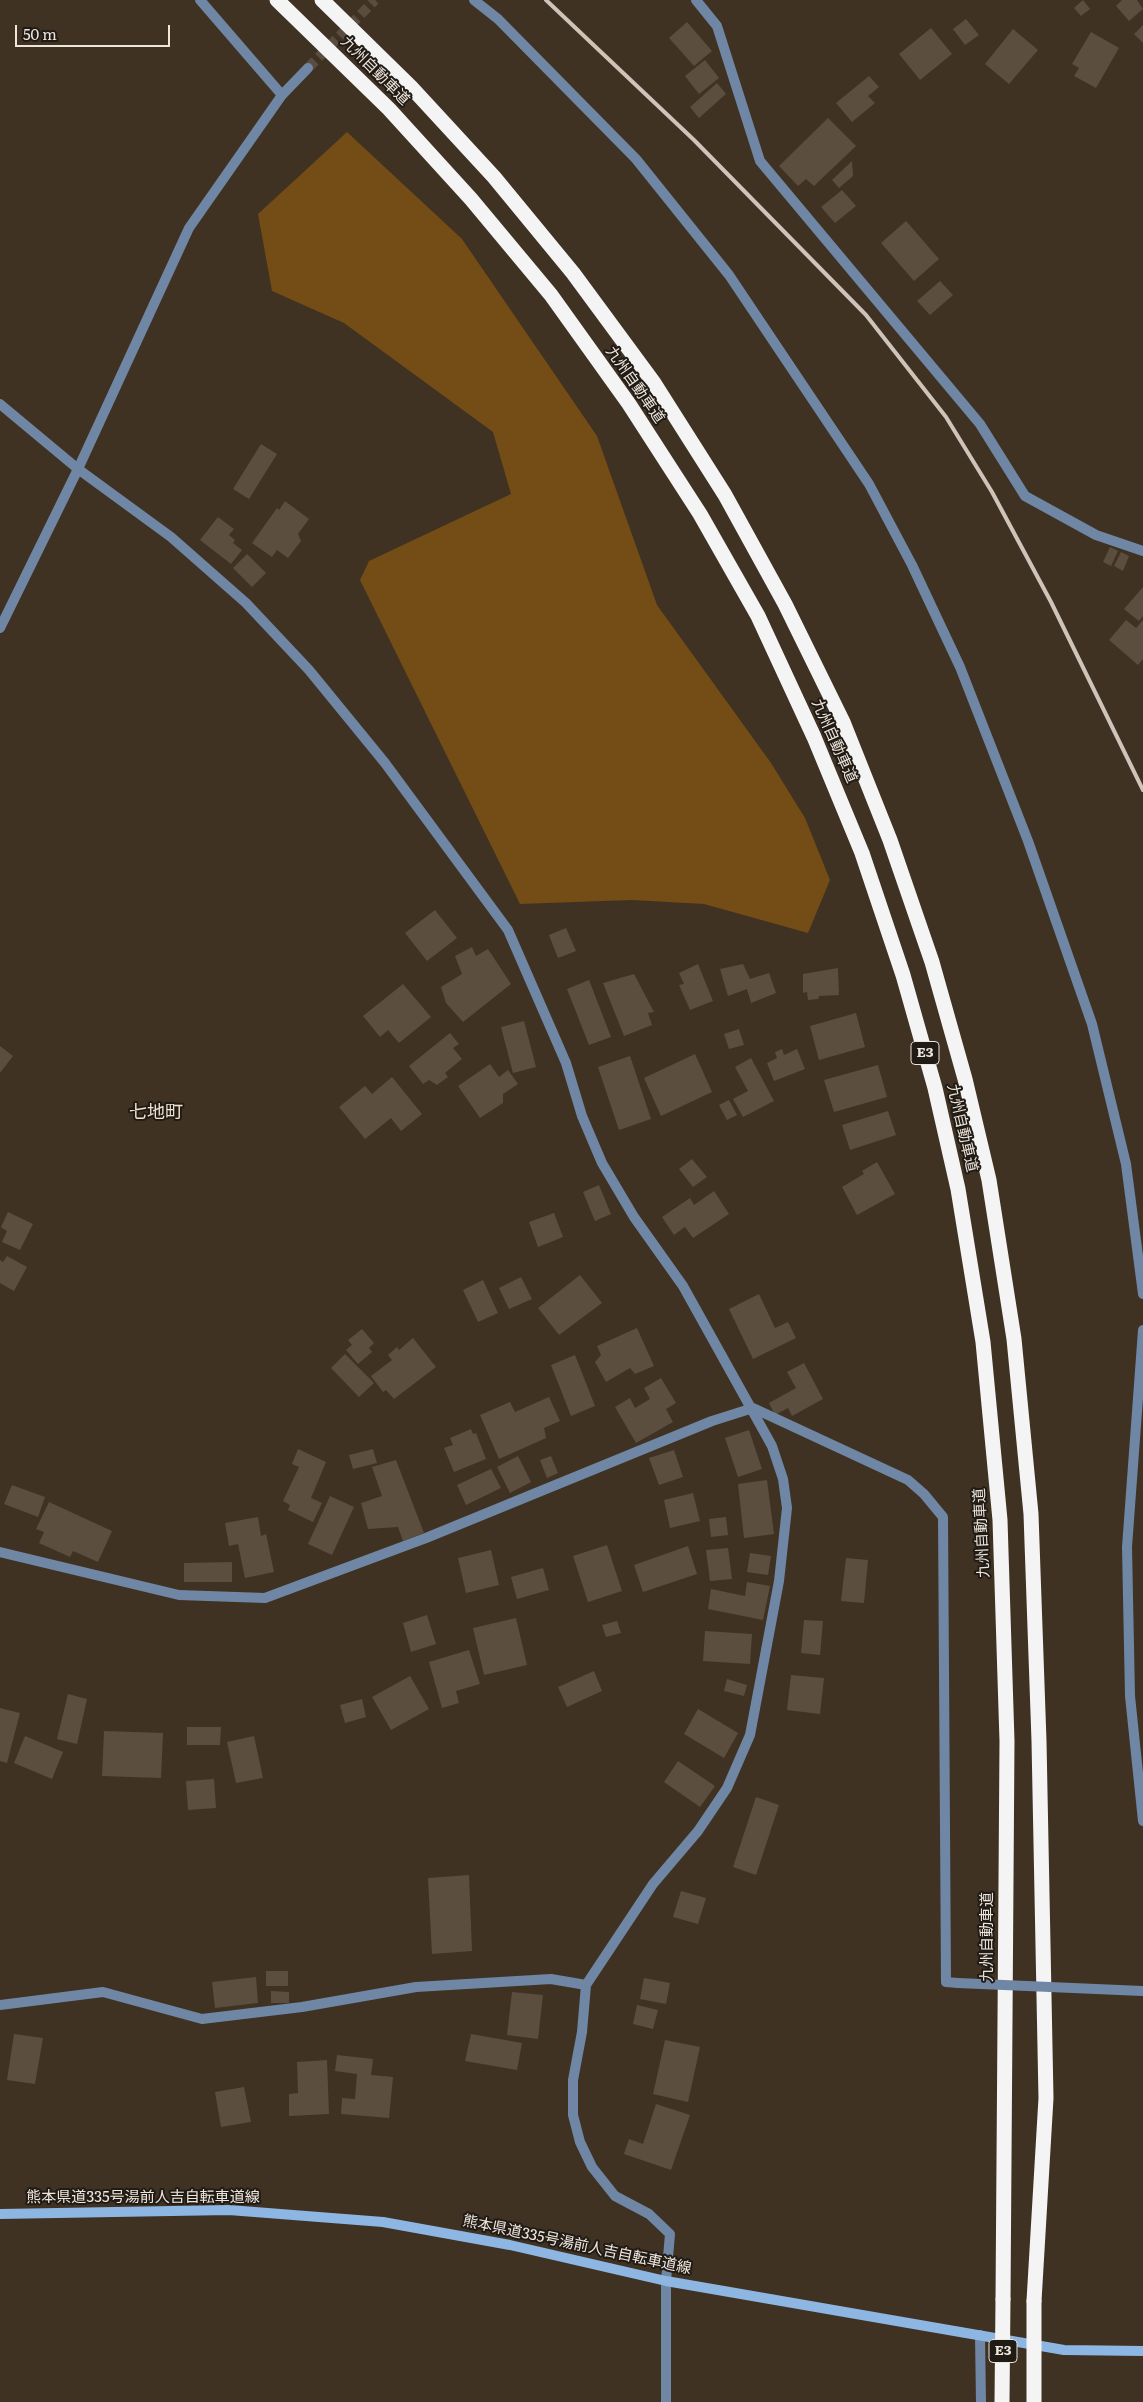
<!DOCTYPE html>
<html>
<head>
<meta charset="utf-8">
<style>
  body { margin:0 }
  #map { position:relative; width:1143px; height:2402px; overflow:hidden; background:#3f3223; font-family:Literata,serif }
  canvas { display:block }
  .scale { position:absolute; left:15px; top:25px; width:155px; height:22px; box-sizing:border-box; border:2px solid #eee5dc; border-top:0; padding-left:6px; font-size:15px; line-height:18px; white-space:nowrap; color:#eee5dc; -webkit-text-stroke:4px #211b15; paint-order:stroke }
</style>
</head>
<body>
<div id="map">
<canvas width="1143" height="2402"></canvas>
<div class="scale">50 m</div>
</div>
<script>
const g = document.querySelector('canvas').getContext('2d');
g.lineJoin = 'round';
function fillPath(path, color) { g.fillStyle = color; g.fill(path, 'evenodd'); }
const toPath = rows => new Path2D(rows.map(r => 'M' + r).join(''));
function strokePath(path, color, width, dash) { g.strokeStyle = color; g.lineWidth = width; g.lineCap = dash ? 'butt' : 'round'; g.setLineDash(dash || []); g.stroke(path); }
function label(font, color, halo, rows, align = 'center') {
  g.font = font + ' Literata,"Noto Sans JP",serif'; g.lineWidth = 4; g.setLineDash([]); g.textBaseline = 'middle'; g.strokeStyle = halo; g.fillStyle = color; for (const [text, x, y, turn = 0] of rows) {
    g.save(); g.translate(x, y); g.rotate((+turn || 0) * Math.PI / 180); g.textAlign = isNaN(turn) ? turn : align; if (halo) g.strokeText(text, 0, 0); g.fillText(text, 0, 0); g.restore();
  }
}
const green = toPath([
  [347,132,462,239,597,436,657,605,771,763,805,818,830,880,808,933,704,904,632,900,520,904,360,580,369,561,511,494,493,432,344,323,272,291,258,214]
]);
const building = toPath([
  [1083,0,1090,9,1081,16,1074,8],
  [1122,0,1137,0,1143,9,1129,21,1116,6],
  [966,19,979,35,965,45,953,29],
  [687,22,712,51,694,66,669,38],
  [1143,25,1143,43,1134,34],
  [931,28,952,54,920,80,899,54],
  [1013,29,1038,50,1009,84,985,64],
  [1091,32,1119,48,1096,88,1074,76,1079,68,1072,64],
  [705,60,719,78,699,94,685,76],
  [869,76,879,87,868,96,875,103,852,122,836,103],
  [717,83,726,94,699,118,690,107],
  [828,118,856,146,814,186,806,179,798,186,779,166],
  [852,161,853,176,839,188,832,180],
  [842,190,856,206,835,223,821,207],
  [906,221,939,259,914,281,881,243],
  [940,281,953,295,930,315,917,301],
  [261,444,277,454,249,499,233,489],
  [285,501,309,519,298,534,301,541,288,558,277,550,272,557,252,543,277,508,279,510],
  [218,517,234,529,229,535,235,540,233,543,242,550,231,564,200,540],
  [1110,547,1118,551,1111,566,1103,562],
  [1121,552,1129,556,1123,571,1114,566],
  [247,554,266,573,252,587,233,568],
  [1143,587,1143,616,1139,621,1124,609],
  [1126,620,1136,628,1143,620,1143,659,1138,665,1109,640],
  [435,910,457,938,427,961,405,933],
  [566,928,576,951,558,958,549,935],
  [472,947,476,956,488,949,511,984,463,1022,446,1003,441,987,462,974,455,956],
  [698,964,713,1001,690,1010,679,985,684,984,679,973],
  [743,964,750,979,769,973,776,993,751,1003,747,989,728,996,720,969],
  [838,968,839,995,819,996,818,999,808,1000,807,992,803,993,803,974],
  [634,974,654,1012,648,1013,652,1025,624,1036,603,983],
  [589,980,611,1037,589,1045,567,989],
  [403,984,431,1017,399,1043,388,1030,380,1037,363,1016],
  [856,1013,865,1047,819,1060,810,1026],
  [524,1021,536,1067,513,1073,501,1027],
  [739,1029,744,1045,729,1049,724,1034],
  [450,1033,459,1044,453,1048,462,1059,445,1073,448,1077,437,1085,429,1080,423,1084,409,1066],
  [0,1046,13,1056,0,1073],
  [782,1049,784,1055,797,1049,805,1069,774,1081,767,1063,777,1058,775,1052],
  [695,1054,712,1092,661,1116,644,1078],
  [630,1056,651,1119,619,1130,598,1067],
  [751,1058,774,1101,743,1117,733,1099,748,1091,735,1067],
  [490,1064,499,1077,508,1070,518,1084,503,1094,503,1103,480,1118,458,1086],
  [878,1065,887,1097,834,1112,824,1080],
  [392,1077,422,1114,401,1131,391,1118,365,1139,339,1107,365,1086,372,1094],
  [729,1100,737,1115,727,1120,719,1105],
  [888,1111,896,1135,850,1150,842,1125],
  [692,1159,707,1177,693,1187,679,1169],
  [877,1162,895,1194,857,1215,842,1187,864,1174,862,1171],
  [599,1185,611,1214,595,1221,583,1192],
  [714,1191,729,1214,693,1238,685,1227,674,1235,662,1217,690,1198,694,1205],
  [8,1212,33,1224,20,1250,2,1242,7,1231,1,1227],
  [554,1213,563,1237,538,1247,529,1222],
  [7,1256,27,1267,14,1291,0,1283,0,1260,3,1262],
  [580,1275,602,1303,559,1335,538,1308],
  [521,1277,532,1299,509,1309,499,1288],
  [483,1280,498,1313,478,1322,463,1290],
  [759,1294,775,1328,788,1322,796,1338,753,1359,729,1309],
  [637,1328,654,1366,635,1374,630,1368,606,1382,595,1362,601,1355,597,1346],
  [362,1329,374,1343,369,1348,372,1352,358,1364,346,1350,352,1345,348,1340],
  [413,1338,436,1367,394,1399,386,1390,383,1392,371,1376,392,1360,388,1355,397,1347,399,1350],
  [345,1354,374,1383,359,1397,331,1368],
  [575,1355,595,1406,571,1416,551,1365],
  [804,1363,823,1399,792,1416,788,1408,775,1415,769,1403,796,1388,787,1372],
  [661,1378,676,1403,666,1409,673,1422,636,1443,615,1407,630,1398,635,1408,650,1399,644,1388],
  [549,1397,560,1421,544,1428,546,1438,499,1459,480,1415,510,1402,515,1412],
  [471,1429,473,1434,476,1433,486,1459,454,1472,444,1448,453,1445,450,1438],
  [749,1430,762,1469,738,1477,725,1438],
  [298,1449,326,1462,311,1498,322,1503,313,1522,288,1510,290,1505,283,1501,299,1467,292,1464],
  [373,1449,377,1463,353,1469,349,1455],
  [674,1450,683,1477,659,1485,649,1458],
  [518,1456,531,1482,510,1493,497,1467],
  [551,1456,558,1473,547,1478,540,1460],
  [396,1460,424,1533,403,1541,398,1527,368,1529,361,1503,382,1496,372,1467],
  [491,1469,501,1488,466,1505,457,1485],
  [767,1480,774,1534,744,1538,738,1484],
  [12,1485,45,1497,38,1517,4,1504],
  [693,1493,700,1521,670,1528,664,1500],
  [330,1496,354,1507,332,1555,308,1544],
  [49,1502,112,1531,98,1562,73,1551,70,1557,39,1543,44,1532,36,1529],
  [258,1517,261,1536,266,1534,274,1572,245,1578,238,1544,229,1546,225,1523],
  [726,1517,728,1535,711,1537,709,1519],
  [607,1545,622,1591,588,1602,573,1556],
  [688,1546,697,1574,643,1592,634,1565],
  [728,1548,732,1579,710,1581,706,1550],
  [491,1550,499,1585,466,1593,458,1558],
  [750,1553,771,1556,768,1575,747,1572],
  [846,1558,868,1560,864,1603,841,1601],
  [232,1562,232,1582,184,1582,184,1563],
  [543,1568,549,1590,517,1599,511,1577],
  [747,1582,770,1586,763,1620,708,1609,711,1589,745,1596],
  [427,1615,436,1644,411,1652,403,1623],
  [516,1618,527,1665,484,1675,473,1628],
  [804,1620,823,1621,820,1655,801,1653],
  [617,1621,621,1633,606,1637,602,1625],
  [705,1631,752,1634,750,1664,703,1661],
  [469,1650,480,1684,456,1691,459,1703,442,1708,429,1662],
  [594,1671,602,1691,567,1707,558,1687],
  [791,1675,824,1678,820,1714,787,1710],
  [410,1676,429,1709,391,1730,372,1697],
  [727,1679,747,1685,744,1696,724,1691],
  [68,1694,87,1699,77,1744,57,1739],
  [362,1699,366,1717,345,1723,340,1705],
  [0,1708,20,1713,7,1763,0,1761],
  [698,1709,738,1733,724,1758,684,1734],
  [187,1727,221,1727,220,1745,187,1745],
  [104,1731,163,1733,161,1778,102,1776],
  [25,1736,63,1752,52,1779,14,1763],
  [254,1736,263,1778,236,1783,227,1742],
  [678,1761,715,1786,700,1807,664,1782],
  [214,1779,216,1808,188,1810,186,1781],
  [756,1797,779,1805,756,1875,733,1867],
  [469,1875,472,1951,432,1954,428,1878],
  [681,1891,706,1898,698,1924,673,1917],
  [266,1971,288,1971,288,1986,266,1986],
  [256,1977,258,2003,215,2008,212,1982],
  [644,1978,670,1983,666,2004,640,1999],
  [271,1991,289,1992,289,2003,271,2003],
  [512,1992,543,1995,538,2039,507,2035],
  [637,2005,658,2010,653,2029,633,2024],
  [14,2034,43,2038,35,2084,7,2080],
  [471,2034,522,2043,517,2070,465,2061],
  [665,2040,700,2047,688,2102,653,2094],
  [337,2055,373,2059,371,2075,393,2077,389,2118,341,2114,342,2098,355,2099,357,2074,335,2071],
  [327,2060,329,2114,289,2116,289,2094,298,2093,297,2062],
  [244,2087,251,2122,221,2127,215,2092],
  [656,2104,690,2115,671,2170,624,2154,629,2139,643,2144]
]);
const minorTunnel = toPath([
  [308,68,375,0]
]);
const minor = toPath([
  [200,0,282,95],
  [474,0,498,19,636,159,729,275,869,484,912,565,960,667,1028,841,1092,1024,1126,1164,1143,1294],
  [696,0,717,26,760,161,980,424,1025,496,1096,535,1143,551],
  [0,404,78,469,171,537,246,603,309,670,385,763,508,930,566,1063,582,1116,602,1163,634,1217,683,1286,772,1446,783,1479,787,1508,779,1581,750,1735,727,1788,698,1831,653,1884,586,1985,582,2032,573,2080,573,2115,580,2142,592,2167,615,2196,649,2214,670,2234,666,2281,666,2402],
  [0,628,78,469,189,228,282,95,308,68],
  [1143,1330,1127,1547,1130,1696,1143,1821],
  [0,1552,179,1595,265,1598,426,1538,712,1421,753,1408,908,1480,924,1494,943,1517,946,1982,958,1983],
  [0,2005,103,1992,202,2019,302,2007,416,1987,551,1979,586,1985],
  [980,2335,981,2402]
]);
const secondary = toPath([
  [0,2214,229,2210,383,2222,510,2245,666,2281,1064,2350,1143,2351]
]);
const motorway = toPath([
  [277,0,389,109,471,199,551,295,629,404,700,514,758,616,814,737,862,853,903,975,935,1088,958,1189,983,1342,1000,1520,1007,1741,1003,2299],
  [322,0,411,87,494,177,573,273,654,383,725,495,785,604,843,722,890,840,932,962,965,1079,989,1180,1014,1339,1031,1514,1039,1741,1046,2098,1034,2301]
]);
const rail = toPath([
  [546,0,694,140,866,315,946,417,992,492,1051,602,1143,790]
]);
const minorBridge = toPath([
  [958,1983,1142,1991]
]);
const motorwayBridge = toPath([
  [1002,2402,1003,2299],
  [1034,2402,1034,2301]
]);
const shields = [
  [925,1053,28],
  [1003,2351,28]
];
const shieldNames = [
  ["E3",925,1053],
  ["E3",1003,2351]
];
const streetNames = [
  ["九州自動車道",375,71,45],
  ["九州自動車道",635,385,55],
  ["九州自動車道",834,741,66],
  ["九州自動車道",962,1128,77],
  ["九州自動車道",982,1533,-93],
  ["九州自動車道",988,1937,-90],
  ["熊本県道335号湯前人吉自転車道線",143,2198],
  ["熊本県道335号湯前人吉自転車道線",577,2245,12]
];
const quarterNames = [
  ["七地町",156,1113]
];
fillPath(green, '#734c16');
fillPath(building, '#5c4e3e');
strokePath(minorTunnel, '#594d3f', 10, [10, 5]);
strokePath(minor, '#6f87a4', 10);
strokePath(secondary, '#8eb6e3', 10);
strokePath(motorway, '#f4f4f4', 15);
strokePath(rail, '#cec4ba', 4);
strokePath(minorBridge, '#6f87a4', 10);
strokePath(motorwayBridge, '#f4f4f4', 15);
for (const [x, y, w] of shields) { const box = new Path2D(); box.roundRect(x - w / 2, y - 11.5, w, 23, 4); g.fillStyle = '#211b15'; g.fill(box); strokePath(box, '#eee5dc', 1); }
label('bold 14px', '#eee5dc', null, shieldNames);
label('15px', '#eee5dc', '#211b15', streetNames);
label('18px', '#f0e0cd', '#211b15', quarterNames);
</script>
</body>
</html>
